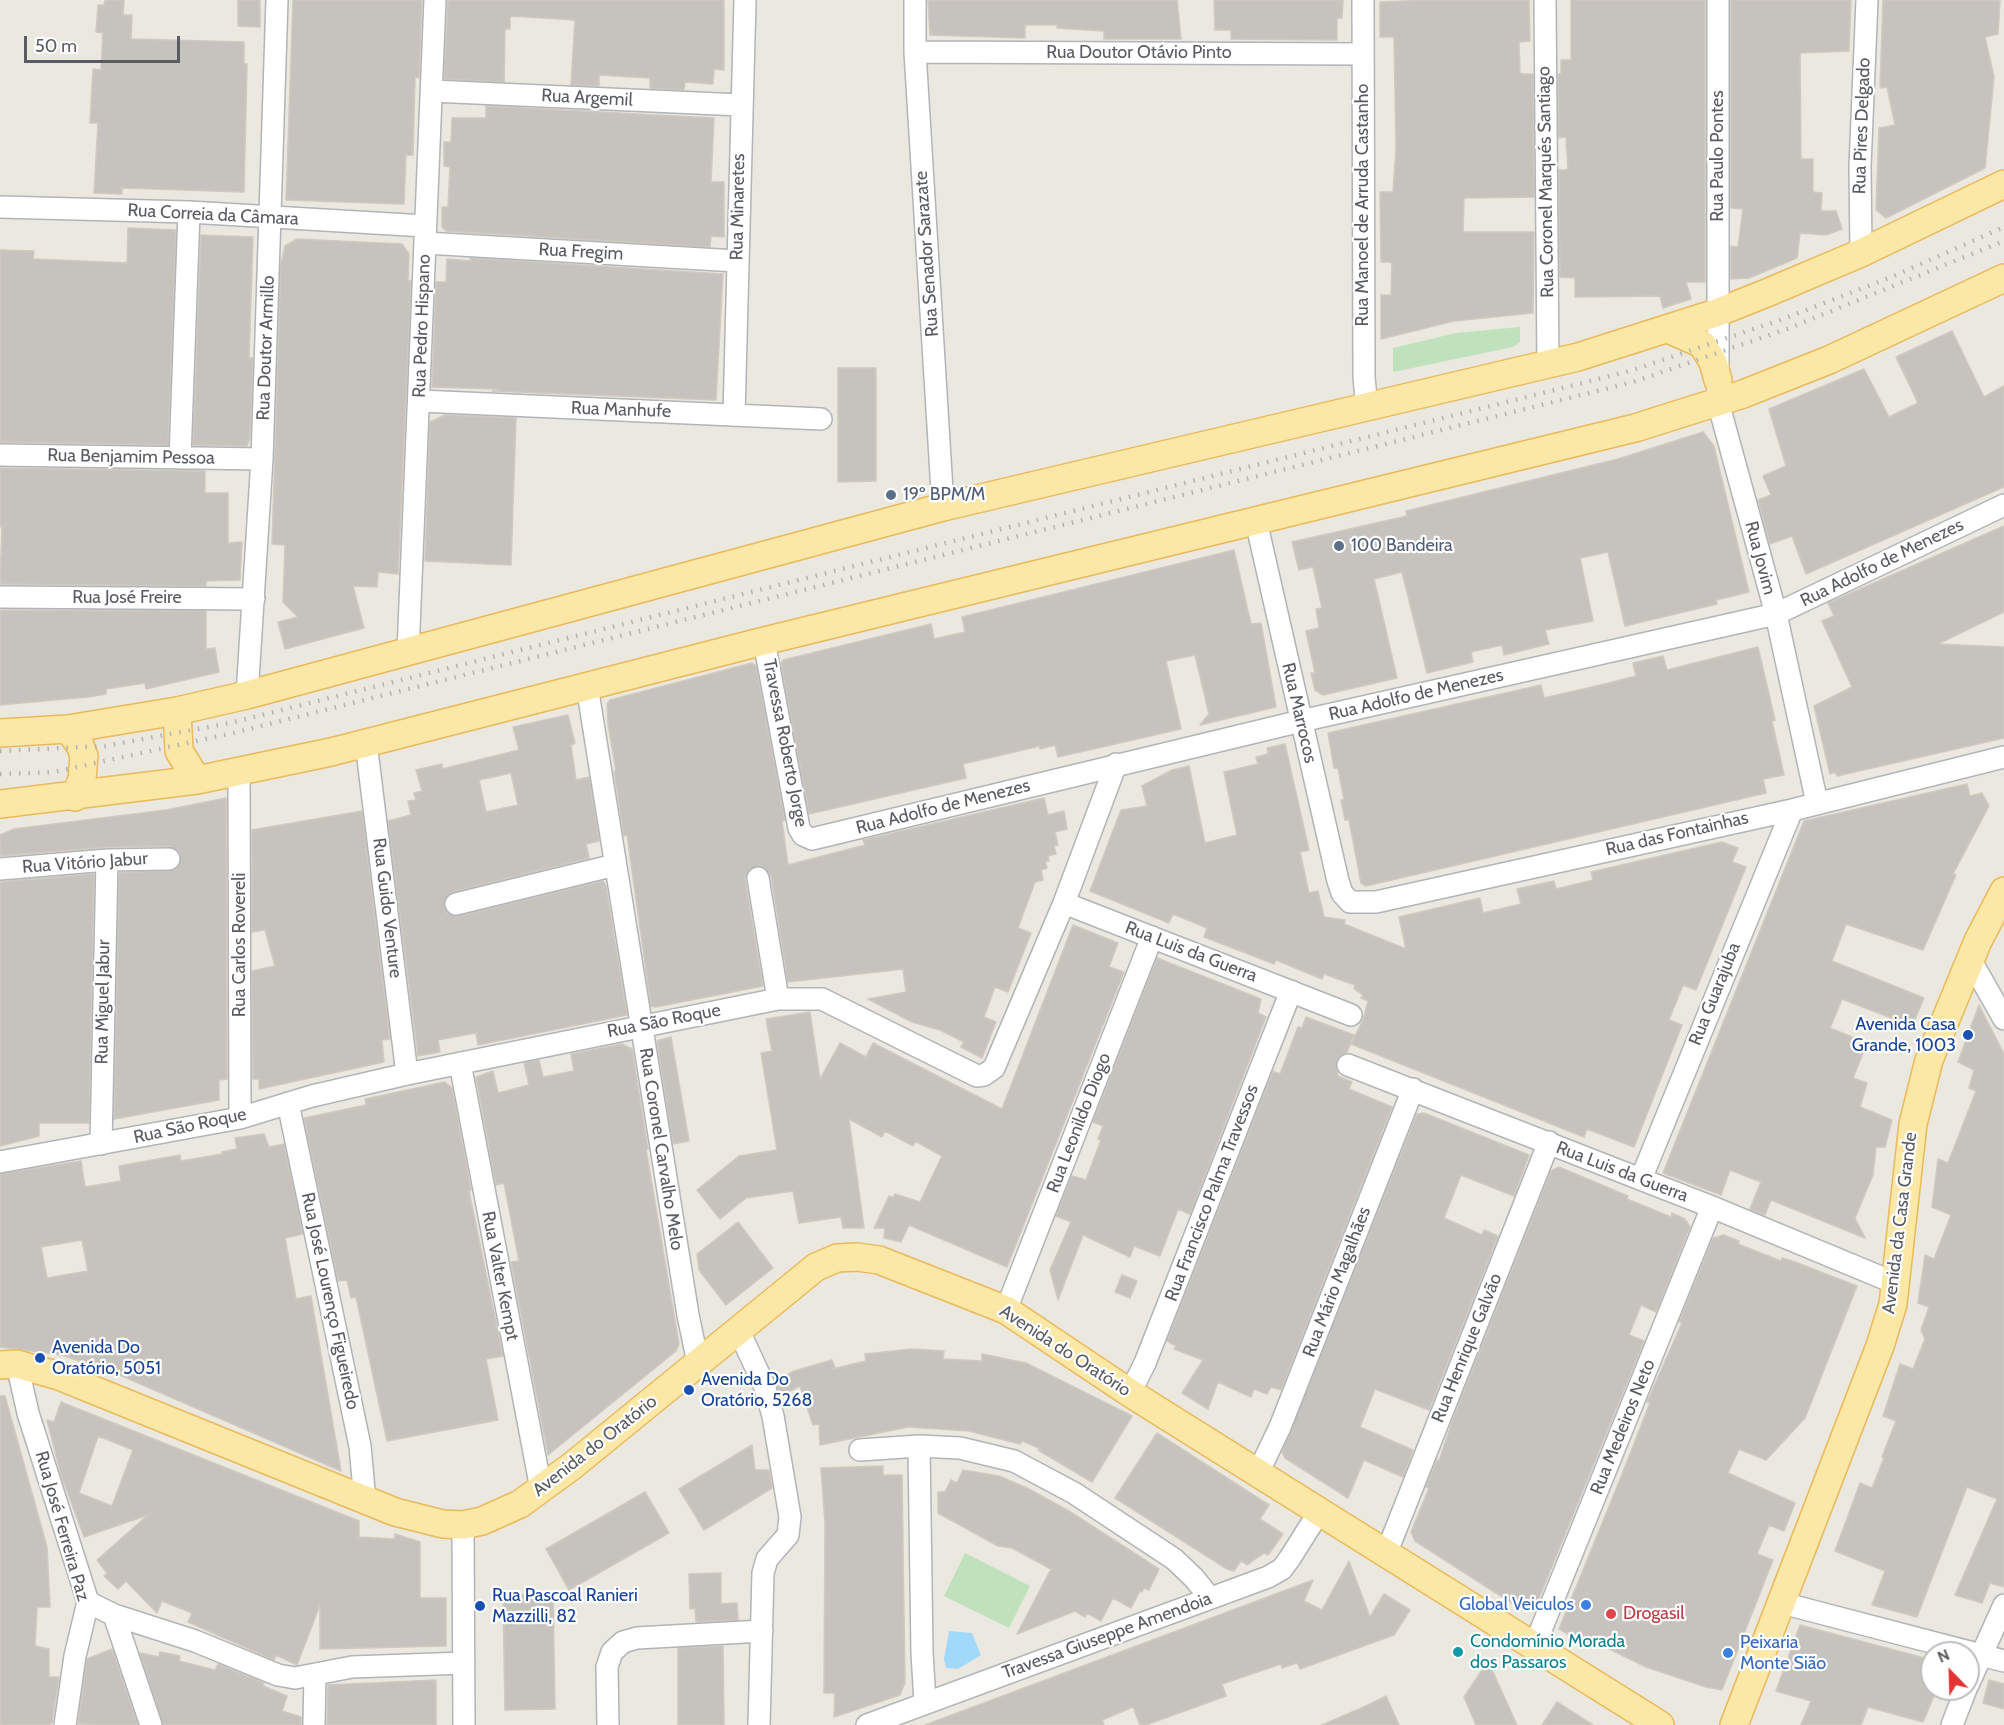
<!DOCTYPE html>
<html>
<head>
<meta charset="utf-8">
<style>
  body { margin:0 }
  #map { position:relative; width:2004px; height:1725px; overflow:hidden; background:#ebe8e0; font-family:Cabin,sans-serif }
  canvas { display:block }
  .north { position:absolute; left:1920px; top:1641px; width:60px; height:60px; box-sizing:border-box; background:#fff; border:2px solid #bdbec0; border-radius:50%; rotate:337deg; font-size:16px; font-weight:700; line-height:24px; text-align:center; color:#595d61 }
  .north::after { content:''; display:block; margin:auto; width:21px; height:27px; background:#e03532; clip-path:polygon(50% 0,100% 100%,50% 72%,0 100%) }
  .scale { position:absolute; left:24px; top:36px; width:156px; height:27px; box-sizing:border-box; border:3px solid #595d61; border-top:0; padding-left:8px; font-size:18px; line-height:21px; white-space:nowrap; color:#595d61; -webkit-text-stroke:4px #fff; paint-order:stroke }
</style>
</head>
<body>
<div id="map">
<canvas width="2004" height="1725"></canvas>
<div class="north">N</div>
<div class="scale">50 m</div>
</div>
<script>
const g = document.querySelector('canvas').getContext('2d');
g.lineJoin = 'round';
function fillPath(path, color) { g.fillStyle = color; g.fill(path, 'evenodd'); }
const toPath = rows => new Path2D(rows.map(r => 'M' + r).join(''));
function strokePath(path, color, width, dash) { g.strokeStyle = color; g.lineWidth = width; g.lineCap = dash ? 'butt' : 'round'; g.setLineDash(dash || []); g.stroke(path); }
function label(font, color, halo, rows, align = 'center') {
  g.font = font + ' Cabin,sans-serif'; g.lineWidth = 4.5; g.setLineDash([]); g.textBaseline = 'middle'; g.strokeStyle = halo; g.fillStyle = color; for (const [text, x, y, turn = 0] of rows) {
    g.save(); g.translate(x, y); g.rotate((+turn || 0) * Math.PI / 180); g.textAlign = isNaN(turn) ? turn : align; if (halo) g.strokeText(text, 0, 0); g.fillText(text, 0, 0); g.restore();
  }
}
const green = toPath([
  [1520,327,1520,342,1513,347,1393,372,1393,348,1456,333],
  [965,1553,1030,1586,1009,1628,944,1596]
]);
const water = toPath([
  [949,1631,972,1633,981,1655,958,1669,946,1668,944,1659]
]);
const building = toPath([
  [105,0,124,0,123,15,132,15,131,39,244,42,244,64,247,64,244,192,122,188,122,194,94,193,98,123,90,123,93,69,101,70,103,33,96,32,98,5,104,5,105,0],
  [238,0,260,0,260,27,238,26,238,0],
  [293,0,422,0,419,78,415,77,413,155,406,155,404,204,286,200,293,0],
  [448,0,724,0,724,70,714,69,713,84,685,82,684,90,650,88,650,78,599,75,599,86,571,85,575,20,510,16,510,29,505,29,504,82,444,79,448,0],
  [928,0,1177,0,1181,39,1104,39,1104,31,1057,28,1057,25,1025,25,1025,38,930,35,928,0],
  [1214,0,1343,0,1342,18,1337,18,1337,40,1231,39,1231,30,1215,30,1214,0],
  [1430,0,1529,0,1530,41,1519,42,1520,74,1533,74,1534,197,1464,198,1463,232,1534,232,1533,313,1454,321,1381,339,1381,295,1391,295,1392,262,1381,262,1380,192,1393,192,1396,149,1394,37,1380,37,1380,2,1430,0],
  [1571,0,1705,0,1705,282,1686,282,1691,299,1663,308,1660,296,1575,297,1575,278,1560,277,1559,170,1568,170,1566,137,1559,138,1558,74,1561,74,1561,60,1571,60,1571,0],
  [1731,0,1851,0,1849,51,1800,53,1801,159,1813,159,1813,192,1822,193,1821,211,1836,211,1842,229,1826,235,1800,233,1797,258,1749,278,1731,279,1731,246,1738,247,1743,209,1731,208,1731,0],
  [1883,0,2000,0,1998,34,1985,37,1994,77,1985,168,1886,218,1876,210,1879,128,1895,125,1887,87,1880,88,1883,0],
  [486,106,714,118,711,182,724,182,724,237,711,236,710,247,446,231,442,227,442,207,448,207,450,167,444,166,444,142,451,142,452,118,486,118,486,106],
  [128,228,176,230,168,445,0,442,0,250,34,251,33,259,127,263,128,228],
  [201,235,253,237,249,358,253,358,250,437,247,446,193,445,201,235],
  [297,239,402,244,409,254,408,281,411,281,398,574,378,572,377,587,353,586,364,628,285,649,278,622,298,617,283,602,285,545,272,544,281,264,285,246,297,239],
  [470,258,723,274,716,400,492,391,498,389,432,387,436,282,446,282,447,259,472,261,470,258],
  [1952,331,1984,397,2004,386,2004,487,1806,574,1792,536,1770,544,1758,500,1771,495,1763,476,1786,466,1769,409,1864,369,1889,417,1918,403,1896,357,1952,331],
  [838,368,876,368,876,481,838,482,838,368],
  [445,415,516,418,511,565,425,561,430,422,445,415],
  [1703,432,1714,446,1749,592,1716,600,1717,604,1625,626,1608,552,1580,558,1593,621,1545,630,1549,644,1504,655,1502,645,1471,652,1473,662,1427,673,1402,572,1374,579,1397,678,1323,695,1315,690,1311,673,1315,673,1306,631,1319,628,1316,609,1322,608,1313,567,1299,570,1292,542,1407,516,1406,511,1618,459,1703,432],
  [0,468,205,471,205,493,228,493,228,543,242,542,240,580,206,581,206,586,0,584,2,527,0,527,0,468],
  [2004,526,2004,612,1938,644,2004,647,2004,738,1837,776,1835,772,1830,774,1814,706,1852,687,1822,621,1834,616,1828,603,2004,526],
  [1234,550,1251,624,1261,623,1276,707,1200,725,1209,714,1195,655,1166,661,1181,729,1058,757,1055,745,1040,749,1040,746,963,764,966,778,809,814,781,664,783,660,931,624,934,639,965,632,962,617,1234,550],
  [0,610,206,611,206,649,215,648,219,672,146,689,145,683,106,689,106,694,88,697,0,705,0,610],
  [1758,647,1775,720,1772,721,1784,775,1763,779,1766,793,1366,886,1361,883,1349,820,1345,820,1341,800,1344,800,1338,768,1334,768,1328,733,1541,685,1544,698,1605,684,1636,676,1633,663,1663,656,1667,670,1758,647],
  [752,663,756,666,785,820,782,821,788,865,865,845,863,840,1044,798,1048,815,1064,811,1067,829,1055,832,1058,845,1054,846,1056,854,1048,856,1049,861,1045,861,1047,868,1041,870,1043,880,1035,882,1018,928,1031,933,1008,992,995,987,984,1017,996,1022,982,1058,961,1047,964,1042,940,1030,912,1022,868,999,906,992,903,969,788,982,771,876,762,866,750,869,745,879,763,986,656,1007,651,1006,627,835,624,836,614,771,616,771,608,724,607,704,610,700,752,663],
  [568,715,575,743,571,745,576,780,589,777,599,841,586,844,589,858,453,892,447,895,444,906,447,913,459,916,603,881,606,886,627,1015,478,1045,476,1033,438,1040,440,1052,418,1056,388,821,411,815,408,801,416,800,414,793,422,791,416,770,442,764,442,769,519,750,513,727,568,715],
  [511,773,518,805,486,812,479,780,511,773],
  [1285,744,1309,850,1300,852,1309,893,1318,891,1324,917,1345,920,1344,924,1406,949,1399,917,1480,898,1483,913,1521,904,1517,889,1554,881,1556,889,1593,880,1591,872,1722,842,1738,848,1732,862,1746,867,1696,990,1683,985,1669,1020,1682,1025,1634,1147,1587,1129,1584,1137,1351,1044,1363,1020,1368,1001,1361,998,1363,995,1354,989,1355,985,1324,974,1322,979,1276,960,1274,964,1204,937,1207,928,1173,914,1169,923,1090,891,1121,810,1147,806,1142,786,1172,770,1189,766,1205,843,1237,835,1224,772,1258,764,1256,757,1268,754,1267,748,1285,744],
  [1967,784,1970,796,1982,793,1989,806,1953,874,1956,875,1923,950,1846,924,1832,961,1924,998,1912,1026,1842,999,1830,1028,1867,1043,1853,1078,1867,1083,1860,1107,1892,1120,1885,1147,1876,1147,1873,1175,1855,1218,1865,1238,1771,1200,1765,1215,1750,1209,1761,1182,1730,1170,1721,1195,1663,1173,1804,821,1967,784],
  [226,798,227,1079,219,1080,219,1100,114,1119,119,873,175,870,180,865,180,853,169,846,107,847,0,856,0,835,14,829,166,810,226,798],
  [362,811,390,1039,382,1040,384,1062,259,1089,259,1079,253,1079,252,971,275,966,265,930,252,932,252,830,362,811],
  [94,874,89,1123,39,1123,39,1136,0,1146,0,882,94,874],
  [1073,925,1118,943,1109,967,1124,972,1007,1267,909,1225,901,1242,884,1238,885,1228,874,1228,889,1196,893,1198,895,1194,920,1202,942,1156,915,1141,913,1146,885,1131,882,1137,849,1119,864,1228,843,1228,841,1217,799,1223,793,1191,746,1198,720,1219,697,1190,739,1156,777,1150,761,1053,772,1051,766,1019,810,1012,820,1079,840,1043,866,1057,873,1043,1002,1109,1073,925],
  [1157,958,1261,999,1258,1013,1266,1017,1190,1214,1178,1209,1160,1256,1134,1246,1130,1257,1083,1235,1058,1300,1050,1270,1071,1222,1056,1216,1072,1176,1086,1180,1101,1140,1098,1139,1103,1126,1093,1122,1157,958],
  [1979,1005,2004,1054,2004,1587,1990,1583,1982,1603,1955,1595,1997,1499,1967,1487,1917,1617,1872,1605,1885,1571,1835,1551,1860,1483,1872,1488,1884,1458,1882,1457,1896,1421,1883,1416,1900,1364,1913,1369,1925,1339,1921,1330,1929,1307,1918,1303,1925,1255,1934,1259,1951,1215,1932,1207,1938,1159,1948,1163,1976,1091,1969,1088,1974,1070,1958,1062,1979,1005],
  [1306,1017,1354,1035,1347,1052,1341,1055,1336,1061,1338,1076,1352,1082,1349,1089,1392,1107,1281,1390,1271,1387,1267,1394,1254,1389,1251,1397,1218,1382,1208,1409,1182,1393,1203,1360,1174,1349,1176,1346,1167,1341,1273,1071,1280,1074,1298,1027,1302,1028,1306,1017],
  [671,1037,689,1141,673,1144,657,1041,671,1037],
  [622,1044,632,1049,648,1149,646,1149,679,1344,676,1351,548,1455,511,1262,519,1261,504,1183,496,1185,476,1077,493,1071,498,1093,529,1085,524,1063,539,1060,543,1077,574,1071,571,1054,622,1044],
  [445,1082,452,1088,471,1190,469,1191,503,1356,486,1359,498,1420,387,1441,356,1297,351,1298,347,1280,338,1281,304,1118,366,1105,365,1099,445,1082],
  [1424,1113,1529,1155,1514,1196,1461,1175,1444,1218,1482,1235,1484,1230,1498,1236,1429,1410,1375,1389,1360,1427,1413,1450,1403,1477,1364,1460,1348,1498,1285,1458,1282,1452,1417,1114,1424,1113],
  [264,1134,269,1147,284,1144,303,1234,285,1238,296,1299,311,1296,341,1471,122,1376,62,1355,0,1347,0,1174,81,1161,85,1187,121,1181,119,1166,180,1155,181,1161,222,1154,222,1152,237,1149,235,1138,264,1134],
  [82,1240,88,1271,47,1278,41,1247,82,1240],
  [1559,1167,1628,1196,1627,1199,1671,1217,1672,1213,1685,1219,1690,1227,1656,1312,1641,1305,1629,1335,1644,1341,1535,1608,1524,1611,1415,1541,1411,1532,1429,1488,1426,1487,1437,1460,1439,1461,1453,1419,1551,1171,1559,1167],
  [738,1222,773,1268,726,1305,699,1270,697,1254,738,1222],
  [1724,1235,1739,1241,1738,1244,1781,1261,1782,1258,1795,1262,1857,1286,1805,1418,1766,1460,1739,1449,1728,1473,1795,1503,1784,1531,1769,1525,1757,1554,1773,1560,1722,1690,1706,1687,1646,1667,1591,1640,1588,1645,1559,1629,1619,1482,1650,1403,1647,1402,1682,1323,1679,1322,1713,1238,1724,1235],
  [1122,1275,1137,1281,1130,1298,1115,1292,1122,1275],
  [912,1349,944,1351,943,1359,982,1361,982,1354,1026,1363,1132,1416,1092,1482,1038,1450,1041,1449,1022,1441,1020,1444,969,1431,908,1427,820,1445,819,1424,813,1425,800,1386,780,1396,776,1381,794,1371,832,1360,835,1368,832,1369,866,1361,865,1354,912,1349],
  [0,1396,5,1396,47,1547,50,1607,37,1607,35,1646,49,1649,49,1677,59,1677,52,1723,49,1725,0,1725,0,1396],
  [61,1402,359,1521,359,1537,395,1539,395,1534,420,1542,420,1598,446,1598,446,1646,320,1649,320,1605,297,1665,276,1655,274,1660,188,1622,192,1613,162,1601,157,1613,126,1581,118,1589,104,1576,107,1573,97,1560,148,1515,84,1537,61,1475,47,1420,54,1422,61,1402],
  [98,1436,133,1450,112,1506,79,1493,98,1436],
  [1157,1433,1269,1505,1260,1519,1283,1534,1268,1555,1264,1553,1247,1565,1241,1561,1234,1571,1227,1569,1115,1498,1157,1433],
  [752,1445,755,1470,769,1470,772,1488,704,1530,679,1489,752,1445],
  [883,1466,883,1475,902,1475,905,1683,900,1695,834,1717,835,1693,824,1693,825,1523,821,1468,883,1466],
  [963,1470,999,1476,1027,1488,1069,1511,1159,1569,1149,1590,1144,1588,1142,1592,1140,1591,1131,1608,1113,1598,1101,1621,1087,1613,1085,1617,1075,1611,1017,1634,1051,1569,1012,1548,998,1546,938,1513,938,1492,945,1492,951,1480,957,1483,963,1470],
  [645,1492,669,1533,569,1590,546,1549,645,1492],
  [1349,1561,1370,1617,1384,1594,1410,1610,1394,1635,1300,1669,1297,1663,1282,1668,1281,1664,1222,1684,1226,1696,1146,1725,1140,1725,1133,1707,1102,1720,1104,1725,925,1725,1313,1580,1304,1601,1322,1610,1349,1561],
  [721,1573,721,1604,737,1603,738,1620,696,1622,695,1608,690,1609,689,1574,721,1573],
  [553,1593,555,1709,505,1710,503,1595,553,1593],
  [1800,1625,1932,1660,1932,1689,1937,1689,1923,1722,1868,1707,1861,1725,1801,1725,1811,1701,1776,1691,1800,1625],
  [723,1646,724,1725,678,1725,678,1648,723,1646],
  [112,1649,138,1725,78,1724,87,1659,112,1649],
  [160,1652,180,1656,179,1661,215,1670,218,1664,264,1683,263,1686,287,1696,282,1711,301,1717,301,1725,163,1725,140,1653,159,1657,160,1652],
  [1488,1661,1517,1725,1476,1725,1464,1697,1488,1661],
  [436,1680,436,1725,327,1725,328,1685,436,1680],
  [1989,1680,2004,1684,2004,1709,1983,1703,1989,1680],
  [1386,1696,1399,1725,1322,1725,1366,1706,1386,1696],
  [1557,1702,1593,1725,1542,1725,1557,1702]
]);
const minor = toPath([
  [915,0,915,52,943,507],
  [1363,0,1364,377,1367,409],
  [1545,0,1548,365],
  [1718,0,1718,402,1776,614,1817,803],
  [915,52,1362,54],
  [432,91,741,105],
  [0,207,189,212,425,226],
  [425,243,737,261],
  [1861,253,1860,166,1867,0],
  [420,401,821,419],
  [734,415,745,0],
  [0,455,262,459],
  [180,458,189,212],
  [1256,521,1338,881,1342,893,1350,902,1376,902,1792,810,2004,757],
  [0,597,254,599],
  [764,641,799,828,803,835,812,839,1301,721,1776,614,2004,505],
  [408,652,435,0],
  [587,686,688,1315,698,1363],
  [247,695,262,459,277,0],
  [366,743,407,1074],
  [239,772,240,1118],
  [0,869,107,860,169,859],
  [758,878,778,999],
  [1064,903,1351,1015],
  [456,904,615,865],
  [1970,959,2004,1019],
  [460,1063,541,1489],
  [1348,1065,1712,1207,1895,1283],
  [288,1103,360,1446,365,1501],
  [101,1144,107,860],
  [0,1162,240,1118,312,1096,407,1074,778,999,822,999,977,1076,984,1075,994,1068,1064,903,1116,764],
  [1641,1179,1792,810],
  [1006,1310,1152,937],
  [738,1329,764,1385,773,1416,790,1517,788,1535,767,1559,763,1573,759,1725],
  [17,1364,28,1413,88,1602,75,1656,65,1725],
  [1130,1393,1145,1363,1291,991],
  [919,1446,922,1653,925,1702],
  [860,1450,919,1446,960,1448,1014,1461,1074,1493,1174,1559,1194,1578,1210,1598],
  [1258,1473,1280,1427,1413,1089],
  [463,1525,464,1725],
  [1386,1554,1549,1142],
  [88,1602,114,1615,195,1641,278,1675,295,1678,352,1667,464,1663],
  [1782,1603,2004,1661],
  [114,1615,151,1725],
  [1534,1647,1712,1207],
  [1968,1685,2004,1605],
  [314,1725,315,1675],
  [608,1725,607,1667,612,1652,623,1642,637,1638,762,1631],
  [867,1725,1268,1577,1282,1569,1290,1558,1319,1512],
  [1952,1725,1966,1689]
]);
const major = toPath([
  [1668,329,1702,344,1713,362,1718,380],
  [177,711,179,751,197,780],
  [68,729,80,745,84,756,82,779,75,797],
  [0,733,68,729,177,711,247,695,943,507,1578,357,1719,312,1769,292,1861,253,2004,184],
  [0,804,197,780,331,752,764,641,1635,428,1743,394,1829,360,2004,278],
  [0,1365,17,1364,59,1376,395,1512,443,1524,463,1525,482,1521,520,1504,572,1466,816,1267,837,1258,857,1257,879,1260,1006,1310,1130,1393,1660,1725],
  [1734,1725,1880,1346,1893,1304,1913,1124,1929,1060,1978,941,2004,891]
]);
const rail = toPath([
  [0,751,105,746,230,723,1630,371,1783,319,1894,276,2004,227],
  [0,774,54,772,233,733,1633,382,1787,329,2004,241]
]);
const markers = [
  [891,495,6,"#5c6f8a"],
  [1339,546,6,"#5c6f8a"],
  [1968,1035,6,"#1a4fb4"],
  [40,1358,6,"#1a4fb4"],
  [689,1390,6,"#1a4fb4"],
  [1586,1605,6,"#3f7fe0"],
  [480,1606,6,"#1a4fb4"],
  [1611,1614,6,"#e0444e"],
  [1458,1652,6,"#0f9aa8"],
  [1728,1653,6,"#3f7fe0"]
];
const streetNames = [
  ["Rua Doutor Otávio Pinto",1139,53],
  ["Rua Argemil",587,98,3],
  ["Rua Pires Delgado",1862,126,-88],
  ["Rua Paulo Pontes",1718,156,-90],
  ["Rua Coronel Marqués Santiago",1546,182,-91],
  ["Rua Manoel de Arruda Castanho",1363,205,-90],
  ["Rua Minaretes",738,207,-89],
  ["Rua Correia da Câmara",213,215,3],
  ["Rua Fregim",581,252,3],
  ["Rua Senador Sarazate",927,254,-94],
  ["Rua Pedro Hispano",422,326,-88],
  ["Rua Doutor Armillo",266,348,-88],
  ["Rua Manhufe",621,410,2],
  ["Rua Benjamim Pessoa",131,457,1],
  ["Rua Jovim",1760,558,75],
  ["Rua Adolfo de Menezes",1882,563,-26],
  ["Rua José Freire",127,598],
  ["Rua Adolfo de Menezes",1416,695,-13],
  ["Rua Marrocos",1299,713,77],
  ["Travessa Roberto Jorge",785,743,79],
  ["Rua Adolfo de Menezes",943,807,-14],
  ["Rua das Fontainhas",1677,834,-13],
  ["Rua Vitório Jabur",85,863,-4],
  ["Rua Guido Venture",387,908,83],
  ["Rua Carlos Rovereli",240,945,-90],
  ["Rua Luis da Guerra",1191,952,21],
  ["Rua Guarajuba",1715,994,-68],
  ["Rua Miguel Jabur",103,1002,-89],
  ["Rua São Roque",664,1021,-11],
  ["Rua Leonildo Diogo",1079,1123,-69],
  ["Rua São Roque",190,1126,-12],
  ["Rua Coronel Carvalho Melo",661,1149,81],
  ["Rua Luis da Guerra",1622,1172,21],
  ["Rua Francisco Palma Travessos",1212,1193,-69],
  ["Avenida da Casa Grande",1900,1223,-83],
  ["Rua Valter Kempt",500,1276,79],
  ["Rua Mário Magalhães",1337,1282,-69],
  ["Rua José Lourenço Figueiredo",330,1301,78],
  ["Rua Henrique Galvão",1467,1348,-68],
  ["Avenida do Oratório",1065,1351,33],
  ["Rua Medeiros Neto",1623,1427,-68],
  ["Avenida do Oratório",595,1446,-38],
  ["Rua José Ferreira Paz",62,1526,74],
  ["Travessa Giuseppe Amendoia",1107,1636,-20]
];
const serviceNames = [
  ["19º BPM/M",903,495],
  ["100 Bandeira",1351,546]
];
const transitNames = [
  ["Avenida Casa",1956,1025,"right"],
  ["Grande, 1003",1956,1046,"right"],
  ["Avenida Do",52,1348],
  ["Oratório, 5051",52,1369],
  ["Avenida Do",701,1380],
  ["Oratório, 5268",701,1401],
  ["Rua Pascoal Ranieri",492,1596],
  ["Mazzilli, 82",492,1617]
];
const shopNames = [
  ["Global Veiculos",1574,1605],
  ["Peixaria",1740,1643,"left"],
  ["Monte Sião",1740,1664,"left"]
];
const healthNames = [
  ["Drogasil",1623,1614]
];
const cultureNames = [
  ["Condomínio Morada",1470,1642],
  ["dos Passaros",1470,1663]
];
fillPath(green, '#bfe2bd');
fillPath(water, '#a1d9fa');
fillPath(building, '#c6c3be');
strokePath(building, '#d0c9bf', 1.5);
strokePath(minor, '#b1b4b8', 24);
strokePath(major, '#eab95b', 30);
strokePath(minor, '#fff', 21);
strokePath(major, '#fbe8a6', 27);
strokePath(rail, '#b1b2b2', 4.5, [1.5, 8]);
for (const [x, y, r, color] of markers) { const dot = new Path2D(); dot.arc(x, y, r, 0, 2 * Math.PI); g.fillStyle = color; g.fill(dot); strokePath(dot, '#fff', 2); }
label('18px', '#595d61', '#fff', streetNames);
label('18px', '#4e5e75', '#fff', serviceNames, 'left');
label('18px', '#164399', '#fff', transitNames, 'left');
label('18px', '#366cbe', '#fff', shopNames, 'right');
label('18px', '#be3a42', '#fff', healthNames, 'left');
label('18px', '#0d838f', '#fff', cultureNames, 'left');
</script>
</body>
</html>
